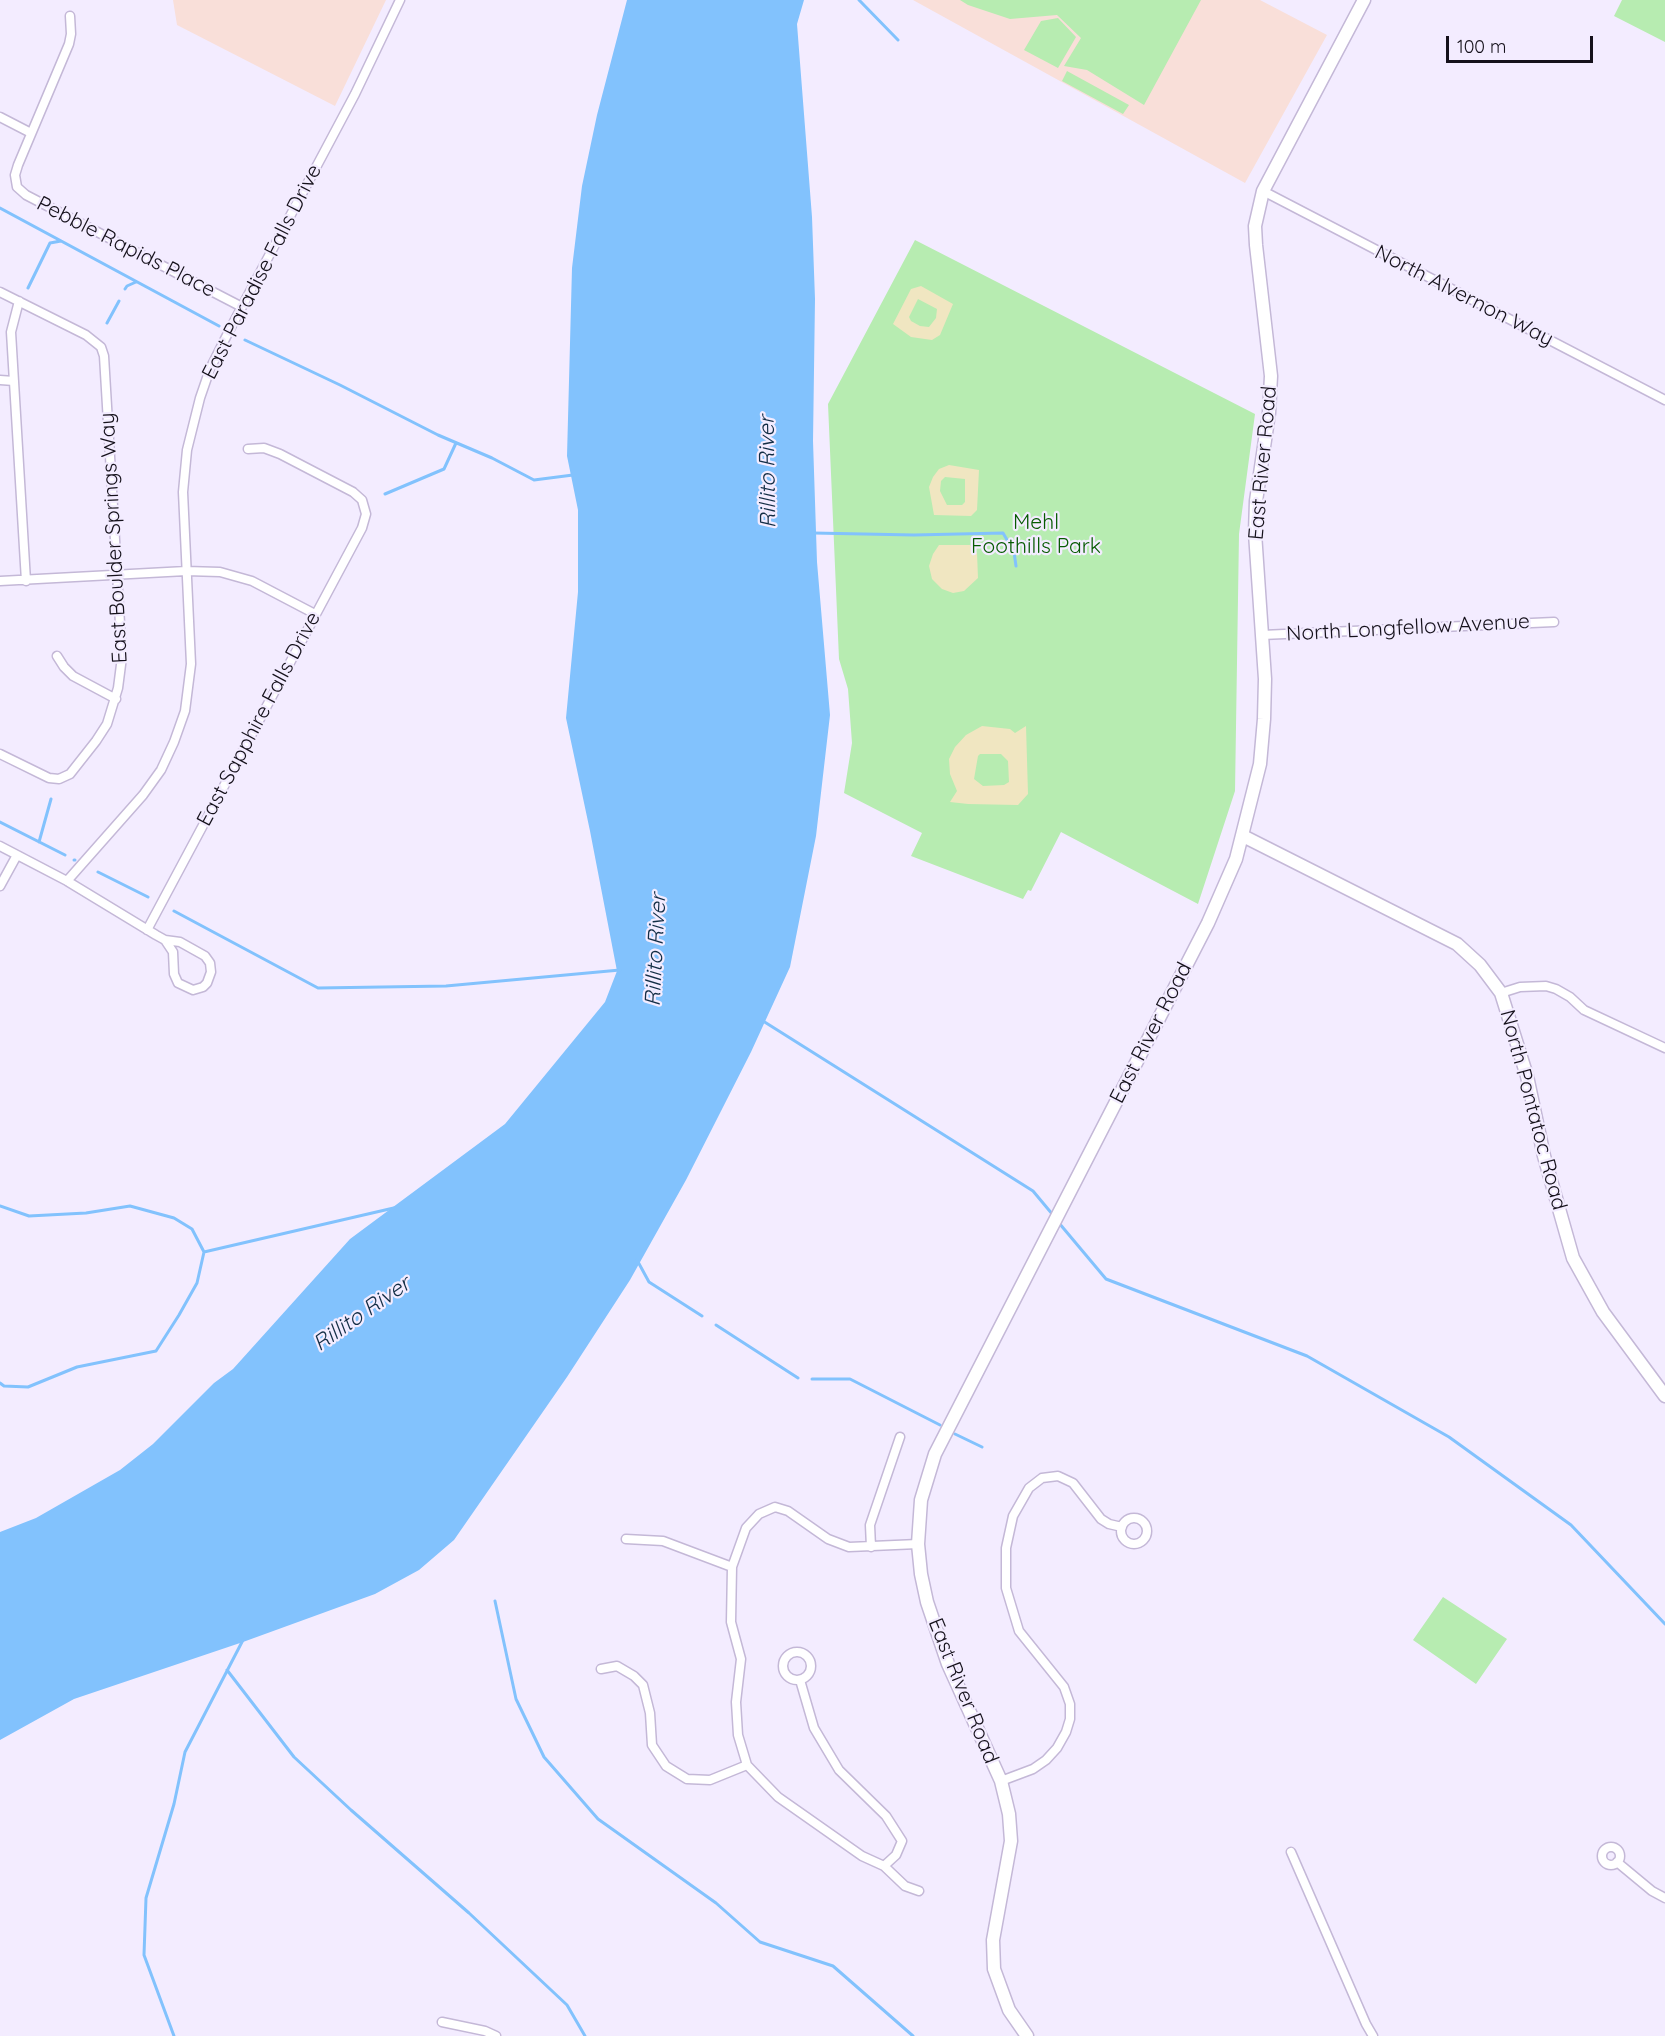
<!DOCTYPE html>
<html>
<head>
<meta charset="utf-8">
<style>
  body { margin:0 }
  #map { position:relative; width:1665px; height:2036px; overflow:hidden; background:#f3ecff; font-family:Quicksand,sans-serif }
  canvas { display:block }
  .scale { position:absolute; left:1446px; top:36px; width:147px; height:27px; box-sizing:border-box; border:3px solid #15111b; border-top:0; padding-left:8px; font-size:18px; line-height:21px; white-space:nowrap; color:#15111b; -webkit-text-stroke:4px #f3ecff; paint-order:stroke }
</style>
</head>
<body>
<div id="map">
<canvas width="1665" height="2036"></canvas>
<div class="scale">100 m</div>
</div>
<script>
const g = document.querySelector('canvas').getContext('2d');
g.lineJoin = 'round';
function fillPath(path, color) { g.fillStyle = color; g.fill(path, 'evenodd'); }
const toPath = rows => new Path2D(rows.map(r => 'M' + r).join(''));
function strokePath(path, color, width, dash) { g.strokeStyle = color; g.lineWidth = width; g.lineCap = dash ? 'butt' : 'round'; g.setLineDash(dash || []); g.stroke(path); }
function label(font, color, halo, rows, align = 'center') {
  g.font = font + ' Quicksand,sans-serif'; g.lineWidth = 4.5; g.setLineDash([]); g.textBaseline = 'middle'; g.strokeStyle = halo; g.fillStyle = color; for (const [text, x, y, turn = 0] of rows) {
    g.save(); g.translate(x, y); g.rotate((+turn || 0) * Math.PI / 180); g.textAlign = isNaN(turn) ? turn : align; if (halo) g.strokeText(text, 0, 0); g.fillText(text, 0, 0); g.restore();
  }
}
const education = toPath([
  [173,0,386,0,335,106,177,25],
  [913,0,1260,0,1327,35,1245,183]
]);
const green = toPath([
  [960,0,1201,0,1144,105,1087,70,1064,66,1081,38,1057,15,1010,19,968,5],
  [1622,0,1665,0,1665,42,1614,16],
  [1058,18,1076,37,1058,68,1024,50,1041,21],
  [1067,71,1129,105,1123,114,1062,81],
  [915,240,1255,414,1239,534,1235,791,1198,904,1061,832,1031,891,1028,890,1023,899,911,856,922,833,844,793,852,743,848,689,839,659,828,404],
  [1443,1597,1507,1639,1476,1684,1413,1640]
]);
const sand = toPath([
  [921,286,953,304,940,335,932,340,911,337,893,324,911,289],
  [918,299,937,309,936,318,929,327,920,326,911,321,909,317],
  [949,465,979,470,977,510,971,516,934,515,929,487,933,477,939,469],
  [945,477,965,479,965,502,962,505,947,505,940,491,941,481],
  [939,545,970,545,977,553,978,578,964,591,953,593,942,589,932,579,929,566,933,554],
  [982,726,1010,729,1015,733,1026,726,1028,794,1018,805,968,804,950,802,957,791,950,774,949,759,955,747,966,735],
  [980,754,1001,754,1008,761,1009,782,1004,785,983,786,974,779,978,756]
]);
const water = toPath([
  [627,0,804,0,797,24,812,217,815,299,813,441,817,562,830,715,816,836,790,967,751,1052,686,1180,630,1280,567,1377,454,1540,419,1570,375,1594,243,1642,74,1699,0,1740,0,1532,36,1518,120,1470,153,1444,214,1383,233,1369,350,1239,505,1124,605,1002,617,971,590,831,566,718,578,592,578,510,567,456,572,268,582,186,597,115]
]);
const stream = toPath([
  [859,0,898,40],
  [0,208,219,326],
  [28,288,50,243,61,241],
  [125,289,127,286,136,282],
  [107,323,119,301],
  [245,340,340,385,438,435,492,458,534,480,573,475],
  [385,494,444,469,456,443],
  [813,533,914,535,1003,533,1014,552,1016,566],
  [0,822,65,855],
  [39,842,51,799],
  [74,860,75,860],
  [98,872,148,897],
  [174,911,318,988,446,986,620,970],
  [763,1021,1033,1191,1053,1215],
  [0,1206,29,1216,86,1213,130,1206,174,1218,192,1229,204,1252,197,1283,179,1315,156,1351,77,1367,28,1387,4,1386,0,1383],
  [1059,1223,1106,1279,1307,1356,1449,1437,1571,1525,1665,1624],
  [204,1252,398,1207],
  [637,1260,649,1282,702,1316],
  [716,1325,798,1378],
  [812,1379,850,1379,940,1425],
  [955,1434,982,1447],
  [495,1601,516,1699,544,1757,598,1819,716,1903,760,1942,833,1966,913,2036],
  [227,1670,294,1757,351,1810,469,1913,567,2005,585,2036],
  [174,2036,144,1955,146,1898,174,1804,185,1752,243,1640]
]);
const street = toPath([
  [70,16,71,34,69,44,18,165,15,175,17,187,26,195,242,307],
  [0,117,31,133],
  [1263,191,1665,400],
  [0,292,86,335,101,347,104,356,122,657,118,688,107,724,96,741,70,774,59,779,49,778,0,754],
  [19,301,11,332,26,581],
  [0,380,14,381],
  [0,581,186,571,220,572,252,581,315,614],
  [1262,635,1554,622],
  [57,656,64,667,73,676,116,699],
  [0,846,67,881,156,935,165,940,180,942,205,956,210,963,211,972,207,983,203,987,193,990,178,983,174,974,173,952,165,940],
  [67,881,143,795,161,770,174,742,185,711,191,664,183,492,187,450,200,398,210,369,229,331,355,94,400,0],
  [0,886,17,855],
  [147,930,362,528,366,514,362,500,353,492,280,454,264,448,248,449],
  [1501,993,1520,987,1546,986,1556,989,1570,997,1584,1010,1665,1048],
  '1121 1531a13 13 0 1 1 26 0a13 13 0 1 1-26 0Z',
  [626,1539,663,1541,732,1567],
  [871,1547,870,1525,900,1437],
  '783 1666a14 14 0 1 1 28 0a14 14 0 1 1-28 0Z',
  [601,1669,617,1666,634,1676,643,1685,650,1713,652,1745,666,1766,687,1779,710,1780,747,1765],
  [800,1680,814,1728,839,1770,886,1816,902,1841,896,1855,884,1866,862,1856,778,1797,747,1765,738,1735,736,1702,741,1659,731,1622,732,1567,746,1528,759,1514,775,1507,788,1511,828,1539,849,1547,918,1544],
  [1001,1781,1033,1769,1046,1760,1057,1748,1066,1732,1070,1719,1070,1704,1064,1687,1019,1631,1006,1588,1006,1548,1013,1516,1029,1488,1042,1478,1058,1476,1073,1483,1101,1519,1109,1524,1122,1527],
  '1602 1856a9 9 0 1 1 18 0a9 9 0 1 1-18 0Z',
  [1291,1852,1366,2024,1373,2036],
  [1617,1862,1652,1891,1665,1898],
  [884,1866,905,1886,919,1891],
  [442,2022,485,2031,496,2036]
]);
const secondary = toPath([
  [1243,836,1457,944,1480,965,1501,993,1527,1076,1544,1156,1573,1258,1603,1312,1665,1396],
  [1027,2036,1009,2010,994,1969,993,1940,1011,1841,1009,1814,1001,1781,948,1664,927,1602,921,1574,918,1544,921,1500,935,1454,1208,923,1236,859,1260,764,1264,719,1265,679,1255,533,1256,501,1269,413,1271,376,1256,245,1255,226,1263,191,1364,0]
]);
const streetNames = [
  ["Pebble Rapids Place",126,247,27],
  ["East Paradise Falls Drive",262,272,-63],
  ["North Alvernon Way",1464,296,27],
  ["East River Road",1263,463,-85],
  ["East Boulder Springs Way",114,538,-93],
  ["North Longfellow Avenue",1408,628,-3],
  ["East Sapphire Falls Drive",259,719,-62],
  ["East River Road",1151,1033,-63],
  ["North Pontatoc Road",1533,1110,75],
  ["East River Road",963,1691,68]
];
const parkNames = [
  ["Mehl",1036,523],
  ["Foothills Park",1036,547]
];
const waterNames = [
  ["Rillito River",768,472,-91],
  ["Rillito River",656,950,-87],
  ["Rillito River",362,1314,-35]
];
fillPath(education, '#f9dfd9');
fillPath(green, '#b7ecb1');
fillPath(sand, '#f0e6c1');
fillPath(water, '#82c2fd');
strokePath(stream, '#82c2fd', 3);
strokePath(street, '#c4b8d7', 11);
strokePath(secondary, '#c4b8d7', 15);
strokePath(street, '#fff', 8);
strokePath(secondary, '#fff', 12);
label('21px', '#15111b', '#f3ecff', streetNames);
label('21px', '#065b02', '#f3ecff', parkNames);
label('italic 22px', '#122d45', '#f3ecff', waterNames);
</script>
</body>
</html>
